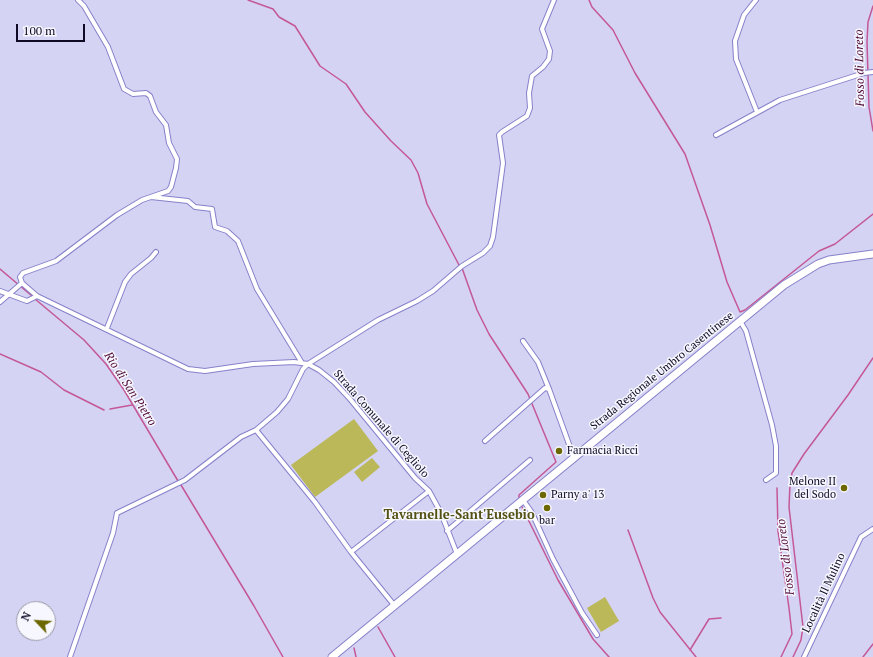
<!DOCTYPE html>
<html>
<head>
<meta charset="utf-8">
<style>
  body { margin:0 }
  #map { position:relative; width:873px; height:657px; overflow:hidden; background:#d4d3f3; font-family:"PT Serif",serif }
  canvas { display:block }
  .north { position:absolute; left:16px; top:601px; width:40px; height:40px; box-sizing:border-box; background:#f7f7ff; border:1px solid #9a98a7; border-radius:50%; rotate:295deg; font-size:11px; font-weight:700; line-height:16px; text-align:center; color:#0e0924 }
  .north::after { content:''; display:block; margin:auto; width:14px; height:18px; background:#6c6700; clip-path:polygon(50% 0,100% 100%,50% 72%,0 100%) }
  .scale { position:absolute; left:16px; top:24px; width:69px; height:18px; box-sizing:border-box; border:2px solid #0e0924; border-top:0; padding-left:5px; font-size:12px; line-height:14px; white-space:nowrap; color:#0e0924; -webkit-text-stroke:3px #f7f7ff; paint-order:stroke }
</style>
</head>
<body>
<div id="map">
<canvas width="873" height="657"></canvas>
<div class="north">N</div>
<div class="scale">100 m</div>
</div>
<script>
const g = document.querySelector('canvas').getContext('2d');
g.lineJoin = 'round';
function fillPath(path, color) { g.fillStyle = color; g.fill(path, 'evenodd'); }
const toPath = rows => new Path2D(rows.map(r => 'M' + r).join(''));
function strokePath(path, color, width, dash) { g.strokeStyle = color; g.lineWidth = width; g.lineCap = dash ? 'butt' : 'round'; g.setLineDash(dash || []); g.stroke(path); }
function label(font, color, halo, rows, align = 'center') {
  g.font = font + ' "PT Serif",serif'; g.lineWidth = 3; g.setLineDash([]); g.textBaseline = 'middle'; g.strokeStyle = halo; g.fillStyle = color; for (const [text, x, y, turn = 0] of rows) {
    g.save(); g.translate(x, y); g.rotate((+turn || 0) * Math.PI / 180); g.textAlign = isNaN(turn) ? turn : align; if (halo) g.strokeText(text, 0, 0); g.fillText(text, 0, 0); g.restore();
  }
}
const green = toPath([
  [354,419,378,451,315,497,291,465],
  [372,458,380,467,362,482,354,472],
  [605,597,619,621,601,632,587,608]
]);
const stream = toPath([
  [248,0,273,9,279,17,295,26,320,66,346,84,365,112,391,141,411,160,418,173,427,204,459,265],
  [589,0,592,7,613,30,635,73,685,154,710,225,727,282,740,312,745,310,819,251,835,244,873,214],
  [873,6,868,22,867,42,869,107,873,131],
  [462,268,477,310,489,334,528,394,556,462,519,495,519,500],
  [0,269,32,296],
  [35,299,84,340,106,364,124,390,178,481],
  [0,354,41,372,64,390,104,410],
  [110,409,132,405],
  [181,485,254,606,283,657],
  [777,488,778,531,789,608,792,634,781,657],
  [521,505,558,580,593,639,609,657],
  [628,530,653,598,660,612,696,657],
  [378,627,395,657],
  [354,648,356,657],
  [690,650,709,619,721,618],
  [793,657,801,640,803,627,789,507,790,484,792,473,804,454,848,395,873,358],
  [863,657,873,644]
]);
const street = toPath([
  [756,0,744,15,735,41,736,59,757,112],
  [716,135,780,100,864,73,873,72],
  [151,197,188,201,195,207,212,209,215,227,227,231,238,241,257,289,302,363],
  [0,291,27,301,37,296,188,369,205,371,253,364,294,362,308,364,319,370,334,382,350,399,415,478,429,491,441,513,457,554],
  [37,296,22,283,20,277,23,273,56,261,117,215,142,200,168,191,171,187,176,168,177,159,169,143,166,125,156,112,150,96,146,93,133,94,124,89,108,47,84,6,78,0],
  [0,302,22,283],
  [740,321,746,331,772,425,776,446,776,473,766,480],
  [107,328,125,282,131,274,151,258,156,252],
  [523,341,538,362,549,389],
  [256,430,315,502,351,552],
  [485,441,545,388,549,389,574,458],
  [523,500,532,513,553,559,582,613,597,635],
  [447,531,530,460],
  [394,605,351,552,429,491],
  [70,657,113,533,117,513,185,480,241,437,256,430,277,412,288,399,303,369,308,364,378,320,417,301,433,291,462,266,483,253,490,246,493,237,503,163,499,135,502,132,527,116,530,108,529,93,532,76,543,67,549,59,550,51,542,29,554,0],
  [804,657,861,537,873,529]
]);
const primary = toPath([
  [332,657,784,285,818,264,829,260,873,254]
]);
const markers = [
  [559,451,4,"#6c6700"],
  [844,488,4,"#6c6700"],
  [543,495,4,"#6c6700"],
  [547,508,4,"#6c6700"]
];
const streetNames = [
  ["Strada Regionale Umbro Casentinese",662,371,-39],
  ["Strada Comunale di Cegliolo",381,424,49],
  ["Località Il Mulino",824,593,-65]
];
const poiNames = [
  ["Farmacia Ricci",567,451],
  ["Melone II",836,482,"right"],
  ["del Sodo",836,495,"right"],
  ["Parny a' 13",551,495],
  ["bar",547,521,"center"]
];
const waterNames = [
  ["Fosso di Loreto",860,68,-91],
  ["Rio di San Pietro",130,389,57],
  ["Fosso di Loreto",786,557,-97]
];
const quarterNames = [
  ["Tavarnelle-Sant'Eusebio",459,515]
];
fillPath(green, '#bbb859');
strokePath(stream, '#c45896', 1.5);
strokePath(street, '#8781ca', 6);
strokePath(primary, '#8781ca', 9);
strokePath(street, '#fff', 4);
strokePath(primary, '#fff', 7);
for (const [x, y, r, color] of markers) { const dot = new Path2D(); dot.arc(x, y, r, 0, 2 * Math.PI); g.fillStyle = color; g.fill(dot); strokePath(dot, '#f7f7ff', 1.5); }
label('11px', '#0e0924', '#f7f7ff', streetNames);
label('11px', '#0e0924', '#f7f7ff', poiNames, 'left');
label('italic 12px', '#520d39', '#f7f7ff', waterNames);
label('bold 13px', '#535013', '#f7f7ff', quarterNames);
</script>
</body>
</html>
